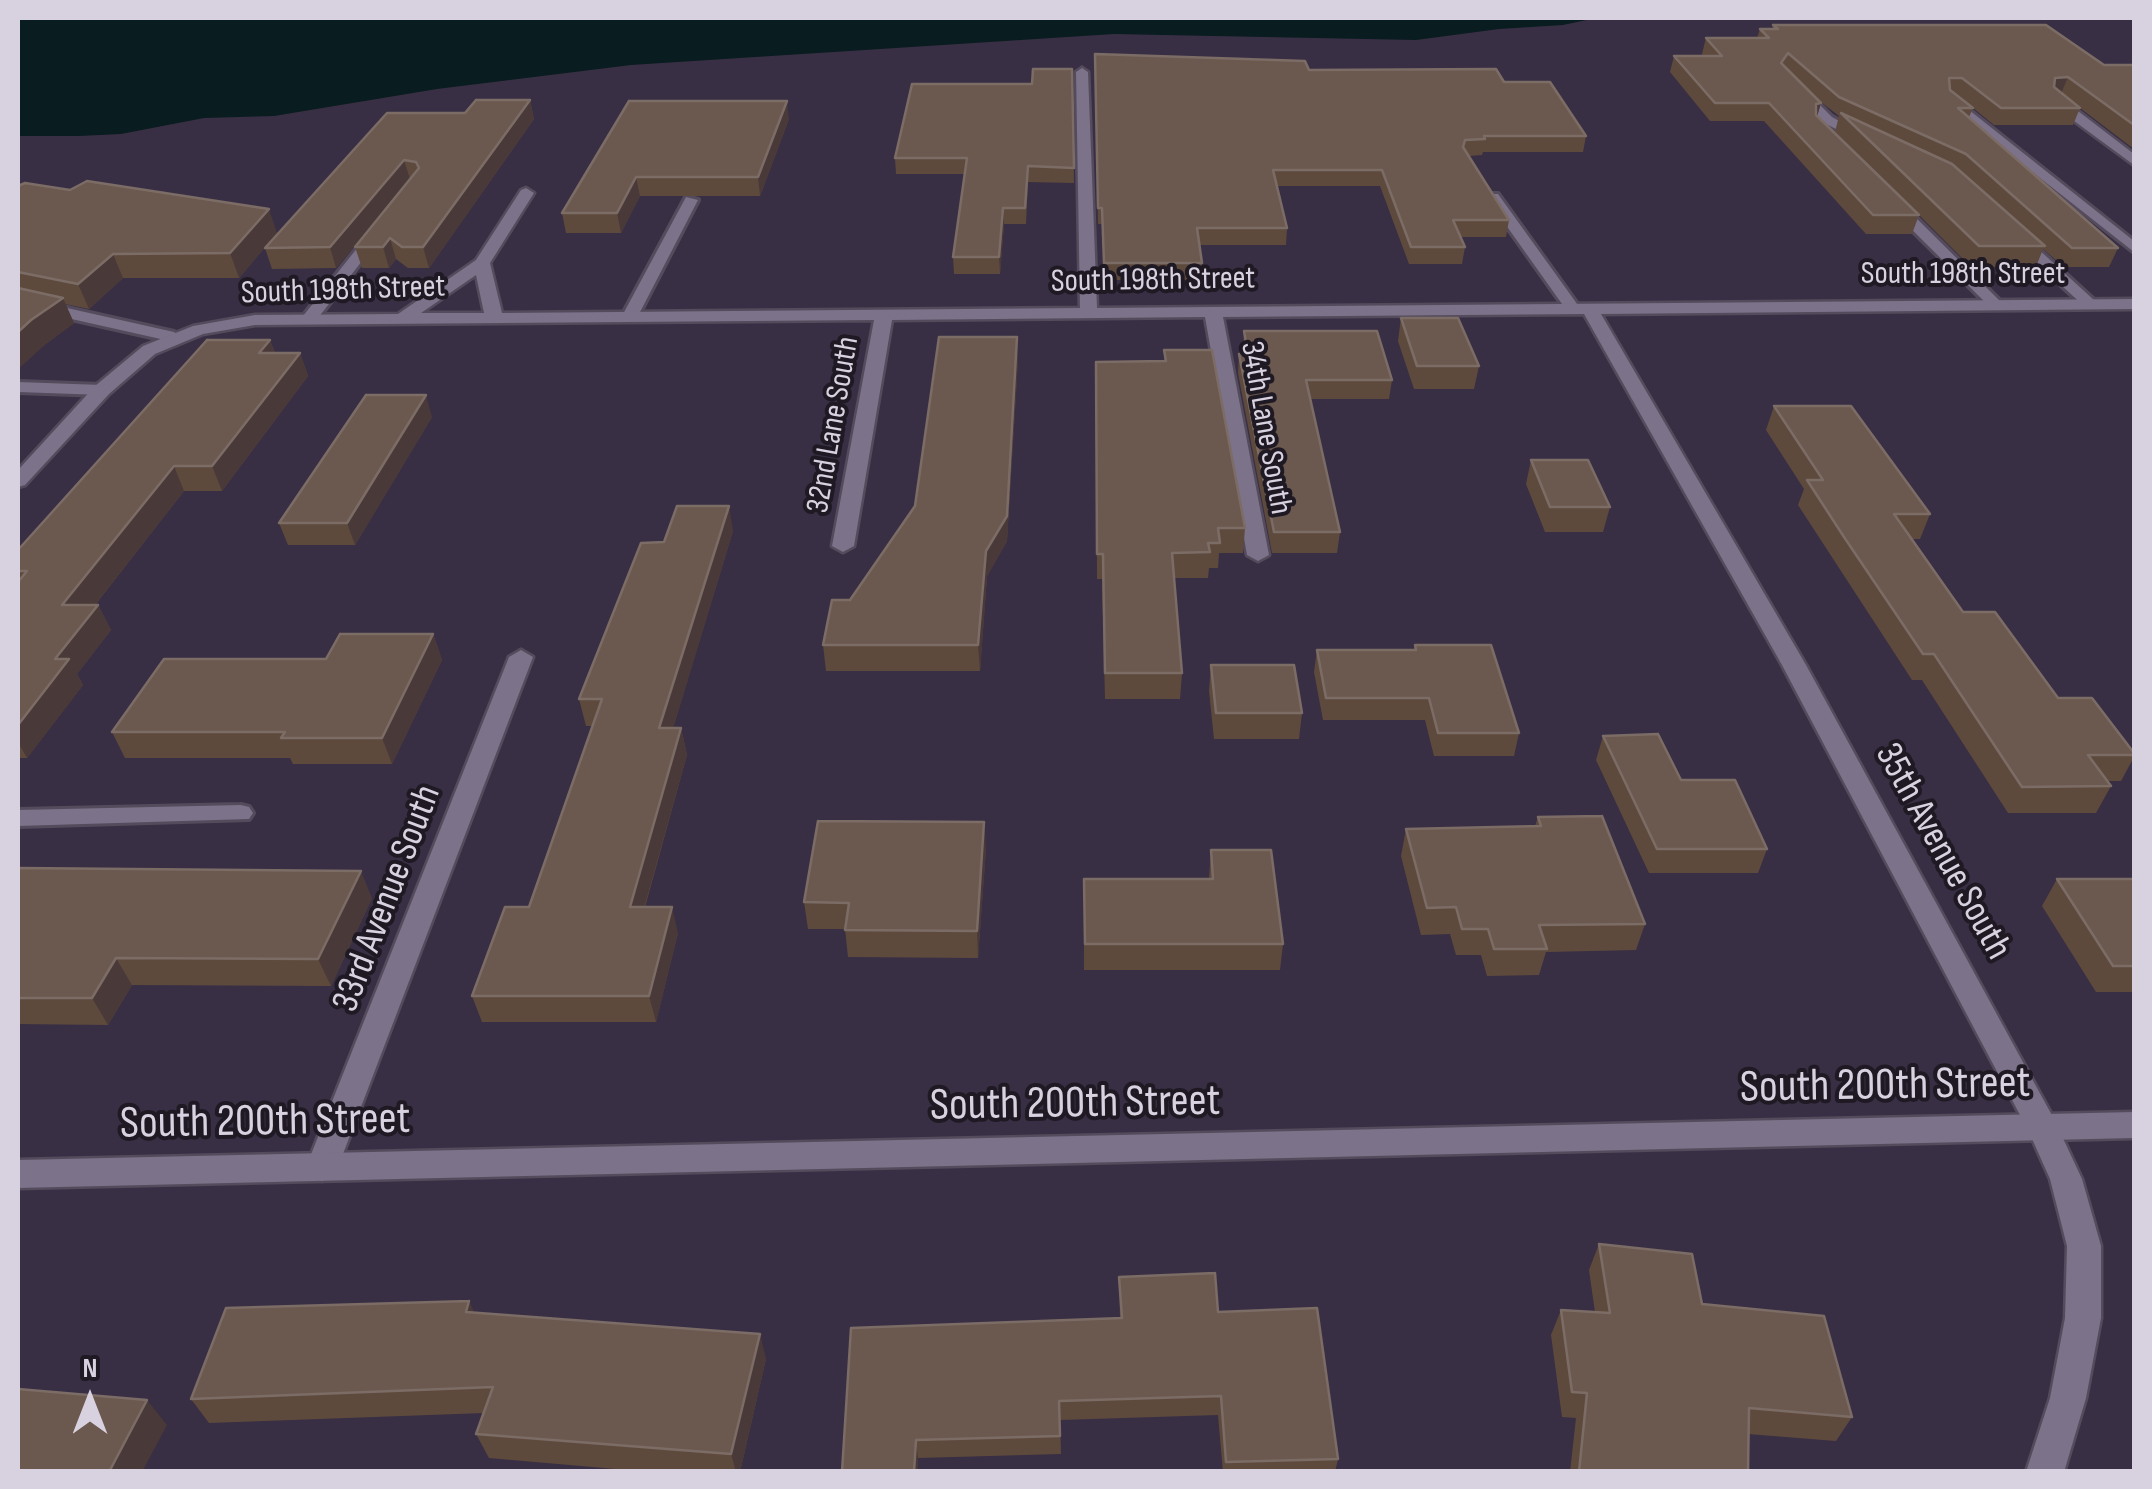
<!DOCTYPE html>
<html>
<head>
<meta charset="utf-8">
<style>
  body { margin:0 }
  #map { position:relative; width:2152px; height:1489px; overflow:hidden; background:#392f44; font-family:"Sofia Sans Condensed",sans-serif }
  canvas { display:block }
  .frame { position:absolute; inset:0; border:20px solid #d8d2e0; pointer-events:none }
  .north { position:absolute; left:40px; top:1349px; width:100px; height:100px; -webkit-text-stroke:8px #1e1923; paint-order:stroke; rotate:0deg; font-size:28px; font-weight:700; line-height:40px; text-align:center; color:#d8d2e0 }
  .north::after { content:''; display:block; margin:auto; width:35px; height:45px; background:#d8d2e0; clip-path:polygon(50% 0,100% 100%,50% 72%,0 100%) }
</style>
</head>
<body>
<div id="map">
<canvas width="2152" height="1489"></canvas>
<div class="frame"></div>
<div class="north">N</div>
</div>
<script>
const g = document.querySelector('canvas').getContext('2d');
g.lineJoin = 'round';
function fillPath(path, color) { g.fillStyle = color; g.fill(path, 'evenodd'); }
const toPath = rows => new Path2D(rows.map(r => 'M' + r).join(''));
function strokePath(path, color, width, dash) { g.strokeStyle = color; g.lineWidth = width; g.lineCap = dash ? 'butt' : 'round'; g.setLineDash(dash || []); g.stroke(path); }
function label(font, color, halo, rows, align = 'center') {
  g.font = font + ' "Sofia Sans Condensed",sans-serif'; g.lineWidth = 8; g.setLineDash([]); g.textBaseline = 'middle'; g.strokeStyle = halo; g.fillStyle = color; for (const [text, x, y, turn = 0] of rows) {
    g.save(); g.translate(x, y); g.rotate((+turn || 0) * Math.PI / 180); g.textAlign = isNaN(turn) ? turn : align; if (halo) g.strokeText(text, 0, 0); g.fillText(text, 0, 0); g.restore();
  }
}
const water = toPath([
  [18,18,1596,18,1563,25,1499,29,1416,40,1114,34,631,65,437,89,274,116,204,118,121,134,79,136,18,136]
]);
const lane = toPath([
  [1794,87,1802,87,1832,117,1870,138,1860,141,1824,123,1794,93,1794,87],
  [1946,98,1954,98,2134,241,2134,252,1946,104,1946,98],
  [1488,194,1498,194,1580,308,1577,311,1567,311,1486,197,1488,194],
  [686,197,698,200,638,316,624,319,622,316,686,197],
  [1890,202,1900,202,2000,301,2000,307,1990,307,1890,208,1890,202],
  [370,232,382,235,315,322,303,322,303,316,370,232],
  [2014,236,2024,236,2095,301,2095,307,2085,307,2014,242,2014,236],
  [18,297,174,332,182,337,174,342,18,307,18,297],
  [18,382,102,385,110,390,102,395,18,392,18,382],
  [241,805,249,807,253,813,249,819,18,826,18,810,241,805]
]);
const street = toPath([
  [1082,68,1088,72,1097,308,2134,299,2134,309,1601,314,1806,665,2054,1119,2082,1179,2101,1246,2101,1318,2086,1398,2064,1472,2026,1472,2050,1398,2065,1318,2067,1246,2050,1179,2029,1132,1782,665,1584,314,1223,317,1269,555,1258,561,1247,555,1205,317,892,320,854,546,843,552,832,546,874,320,255,325,203,334,155,354,109,394,25,485,18,487,18,470,95,386,143,346,193,326,255,315,398,314,476,260,521,190,526,188,534,193,490,263,502,313,1080,308,1076,72,1082,68],
  [476,275,484,313,421,313,476,275],
  [2051,98,2061,98,2134,154,2134,165,2051,104,2051,98],
  [521,650,533,657,338,1167,334,1177,322,1181,310,1177,306,1167,509,657,521,650]
]);
const secondary = toPath([
  [2134,1112,2134,1138,18,1188,18,1160,2134,1112]
]);
const wall = toPath([
  [1773,25,2104,65,2134,65,2134,149,2080,108,2073,125,1994,125,1973,108,1969,117,2118,248,2109,267,2064,267,2043,249,2036,267,1971,267,1919,215,1912,234,1866,234,1764,121,1710,121,1670,72,1674,56,1703,56,1702,54,1706,38,1757,38,1760,29,1772,29],
  [1821,102,1839,116,1835,132,1913,210,1817,117],
  [1095,54,1309,70,1504,82,1586,136,1583,152,1483,152,1482,155,1469,156,1509,220,1506,237,1460,237,1465,247,1462,264,1409,264,1380,186,1277,186,1287,228,1286,245,1199,245,1202,263,1201,280,1104,280,1102,224,1098,224],
  [1072,69,1074,183,1028,182,1026,224,1004,224,1000,274,954,274,953,257,965,174,896,174,895,158,1032,84],
  [530,100,534,119,429,268,408,268,396,259,389,268,362,268,355,247,402,189,336,268,272,269,265,248,465,113],
  [629,101,789,119,760,196,640,196,621,233,566,233,562,213],
  [18,186,70,190,277,233,239,278,123,278,89,309,65,304,74,323,43,346,18,369],
  [1401,318,1479,366,1474,389,1414,389,1398,341],
  [1244,331,1392,380,1389,399,1310,399,1340,532,1337,553,1272,553,1238,373,1239,354,1243,354],
  [270,340,275,353,300,353,308,376,222,491,184,491,95,605,98,605,111,630,77,674,83,685,27,758,18,758,18,550],
  [1164,350,1245,528,1243,553,1219,553,1218,568,1209,568,1208,578,1174,578,1182,673,1180,699,1105,699,1102,579,1097,579,1096,362,1164,361],
  [1018,360,1007,541,987,576,980,671,826,671,823,645,850,600],
  [1774,406,1930,514,1920,539,1912,539,1963,612,2058,698,2134,753,2134,757,2121,781,2108,781,2111,786,2096,813,2008,813,1922,680,1912,680,1798,505,1804,489,1766,430],
  [432,417,355,545,288,545,279,523],
  [1531,460,1610,507,1603,532,1545,532,1526,484],
  [733,531,673,728,681,728,687,755,645,907,678,933,656,1022,482,1022,472,996,529,907,592,726,586,726,579,699,664,542],
  [433,634,442,660,392,764,293,764,290,758,125,758,112,732,326,659],
  [1415,645,1519,733,1514,756,1434,756,1425,720,1323,720,1314,672,1317,650,1414,650],
  [1211,665,1302,713,1299,739,1214,739,1209,691],
  [1603,736,1681,780,1767,849,1758,873,1649,873,1596,760],
  [1538,817,1645,924,1636,950,1546,952,1539,975,1487,976,1481,955,1456,955,1450,934,1421,935,1401,856,1406,829,1535,826],
  [986,848,978,958,848,957,845,929,808,929,804,902],
  [1211,850,1283,944,1280,970,1084,970,1084,879,1209,879],
  [18,868,372,898,331,986,132,985,108,1025,18,1024],
  [2057,879,2134,879,2134,992,2096,992,2042,906],
  [1599,1244,1702,1304,1852,1417,1836,1441,1748,1434,1748,1472,1570,1472,1576,1418,1562,1417,1551,1335,1561,1310,1595,1312,1589,1270],
  [1119,1277,1218,1312,1338,1459,1335,1472,1223,1472,1218,1415,1060,1420,1061,1454,918,1458,842,1472,1120,1318],
  [475,1313,766,1359,740,1472,650,1472,489,1458,476,1434,484,1413,209,1423,191,1399]
]);
const shadedWall = toPath([
  [2068,77,2061,94,2048,95,2055,78],
  [530,100,534,119,429,268,423,247],
  [787,101,789,119,760,196,758,177],
  [1821,103,1816,120,1816,104],
  [404,160,410,179,336,268,330,247],
  [636,177,640,196,621,233,617,213],
  [1003,208,1004,224,1000,274,999,257],
  [269,209,277,233,239,278,230,253],
  [390,238,396,259,389,268,383,247],
  [113,254,123,278,89,309,78,284],
  [63,298,74,323,43,346,18,369,18,332,31,320],
  [1017,337,1018,360,1007,541,987,576,980,671,978,645,986,551],
  [270,340,278,362,259,353],
  [300,353,308,376,222,491,212,466],
  [426,395,432,417,355,545,347,523],
  [174,466,184,491,75,630,62,605],
  [729,506,733,531,665,755,659,728],
  [98,605,111,630,77,674,83,685,27,758,18,742,18,725,55,659],
  [433,634,442,660,392,764,382,738],
  [681,728,687,755,637,933,630,907],
  [984,822,986,848,978,958,977,931],
  [361,871,372,898,331,986,318,959],
  [672,907,678,933,656,1022,649,996],
  [116,958,132,985,108,1025,92,998],
  [469,1301,481,1326,466,1312],
  [760,1334,766,1359,740,1472,736,1472,731,1454],
  [147,1400,167,1425,142,1472,109,1472],
  [916,1440,918,1458,918,1472,914,1472]
]);
const building = toPath([
  [1773,25,2046,25,2104,65,2134,65,2134,125,2068,77,2055,78,2054,87,2080,108,2001,108,1962,78,1949,78,1950,90,1973,108,1958,108,2118,248,2072,248,1966,154,1839,97,1788,53,1781,63,1821,103,1816,104,1816,115,1919,215,1873,215,1769,103,1715,103,1674,56,1722,56,1706,38,1769,38,1760,29,1778,29,1773,25],
  [1095,54,1305,61,1309,70,1496,69,1504,82,1550,82,1586,136,1484,136,1485,139,1465,140,1463,147,1509,220,1453,220,1465,247,1411,247,1382,170,1273,170,1287,228,1197,228,1202,263,1104,263,1102,208,1098,208,1095,54],
  [1033,69,1072,69,1074,168,1028,166,1025,208,1003,208,999,257,953,257,967,158,895,158,912,84,1032,84,1033,69],
  [476,100,530,100,423,247,402,247,390,238,383,247,355,247,419,168,416,162,404,160,330,247,265,248,387,113,465,113,476,100],
  [629,101,787,101,758,177,636,177,617,213,562,213,629,101],
  [1841,113,1952,164,2045,246,1979,246,1841,113],
  [87,181,269,209,230,253,113,254,78,284,18,272,18,186,25,183,70,190,87,181],
  [18,288,63,298,31,320,18,332,18,288],
  [1401,318,1458,318,1479,366,1417,366,1401,318],
  [1244,331,1377,331,1392,380,1306,380,1340,532,1274,532,1239,354,1248,354,1244,331],
  [939,337,1017,337,1007,516,986,551,978,645,823,645,832,600,850,600,915,506,939,337],
  [207,340,270,340,259,353,300,353,212,466,174,466,62,605,98,605,55,659,69,659,18,725,18,582,27,571,18,571,18,550,207,340],
  [1164,350,1212,350,1245,528,1218,528,1220,543,1208,543,1210,552,1172,553,1182,673,1105,673,1103,554,1097,554,1096,362,1166,361,1164,350],
  [366,395,426,395,347,523,279,523,366,395],
  [1774,406,1851,406,1930,514,1894,514,1963,612,1995,612,2058,698,2092,698,2134,753,2134,755,2088,755,2111,786,2022,787,1934,654,1923,654,1844,537,1807,480,1823,480,1774,406],
  [1531,460,1588,460,1610,507,1550,507,1531,460],
  [677,506,729,506,659,728,681,728,630,907,672,907,649,996,472,996,505,907,529,907,602,699,579,699,641,543,664,542,677,506],
  [340,634,433,634,382,738,281,738,285,732,112,732,164,659,326,659,340,634],
  [1415,645,1491,645,1519,733,1438,733,1429,698,1326,698,1317,650,1416,650,1415,645],
  [1211,665,1294,665,1302,713,1216,713,1211,665],
  [1658,734,1681,780,1735,780,1767,849,1657,849,1603,736,1658,734],
  [1602,816,1645,924,1539,925,1547,949,1494,949,1488,929,1462,929,1456,907,1427,908,1406,829,1541,826,1538,817,1602,816],
  [818,821,984,822,977,931,845,930,849,903,804,902,818,821],
  [1211,850,1271,850,1283,944,1085,944,1084,879,1213,879,1211,850],
  [18,868,361,871,318,959,116,958,92,998,18,998,18,868],
  [2057,879,2134,879,2134,966,2113,966,2057,879],
  [1599,1244,1692,1254,1702,1304,1824,1316,1852,1417,1749,1408,1748,1472,1579,1472,1587,1393,1572,1392,1561,1310,1610,1313,1599,1244],
  [1215,1273,1218,1312,1317,1308,1338,1459,1226,1462,1221,1396,1059,1401,1060,1436,916,1440,914,1472,842,1472,851,1328,1122,1318,1119,1277,1215,1273],
  [469,1301,466,1312,760,1334,731,1454,476,1434,493,1387,191,1399,226,1308,469,1301],
  [18,1389,147,1400,109,1472,18,1472,18,1389]
]);
const farStreetnames = [
  ["South 198th Street",1963,275],
  ["South 198th Street",1153,281,-1],
  ["South 198th Street",343,291,-2],
  ["32nd Lane South",834,425,-80],
  ["34th Lane South",1265,428,80]
];
const streetNames = [
  ["35th Avenue South",1942,852,61],
  ["33rd Avenue South",388,899,-69]
];
const nearStreetnames = [
  ["South 200th Street",1885,1087,-1],
  ["South 200th Street",1075,1105,-1],
  ["South 200th Street",265,1123,-1]
];
fillPath(water, '#091c1f');
strokePath(lane, '#544b5d', 6);
strokePath(street, '#544b5d', 5);
strokePath(secondary, '#544b5d', 5);
fillPath(lane, '#7c7289');
fillPath(street, '#7c7289');
fillPath(secondary, '#7c7289');
fillPath(wall, '#5e4a3d');
fillPath(shadedWall, '#4a3939');
fillPath(building, '#6b594f');
strokePath(building, '#7c6c66', 2.5);
label('32px', '#d8d2e0', '#1e1923', farStreetnames);
label('38px', '#d8d2e0', '#1e1923', streetNames);
label('45px', '#d8d2e0', '#1e1923', nearStreetnames);
</script>
</body>
</html>
